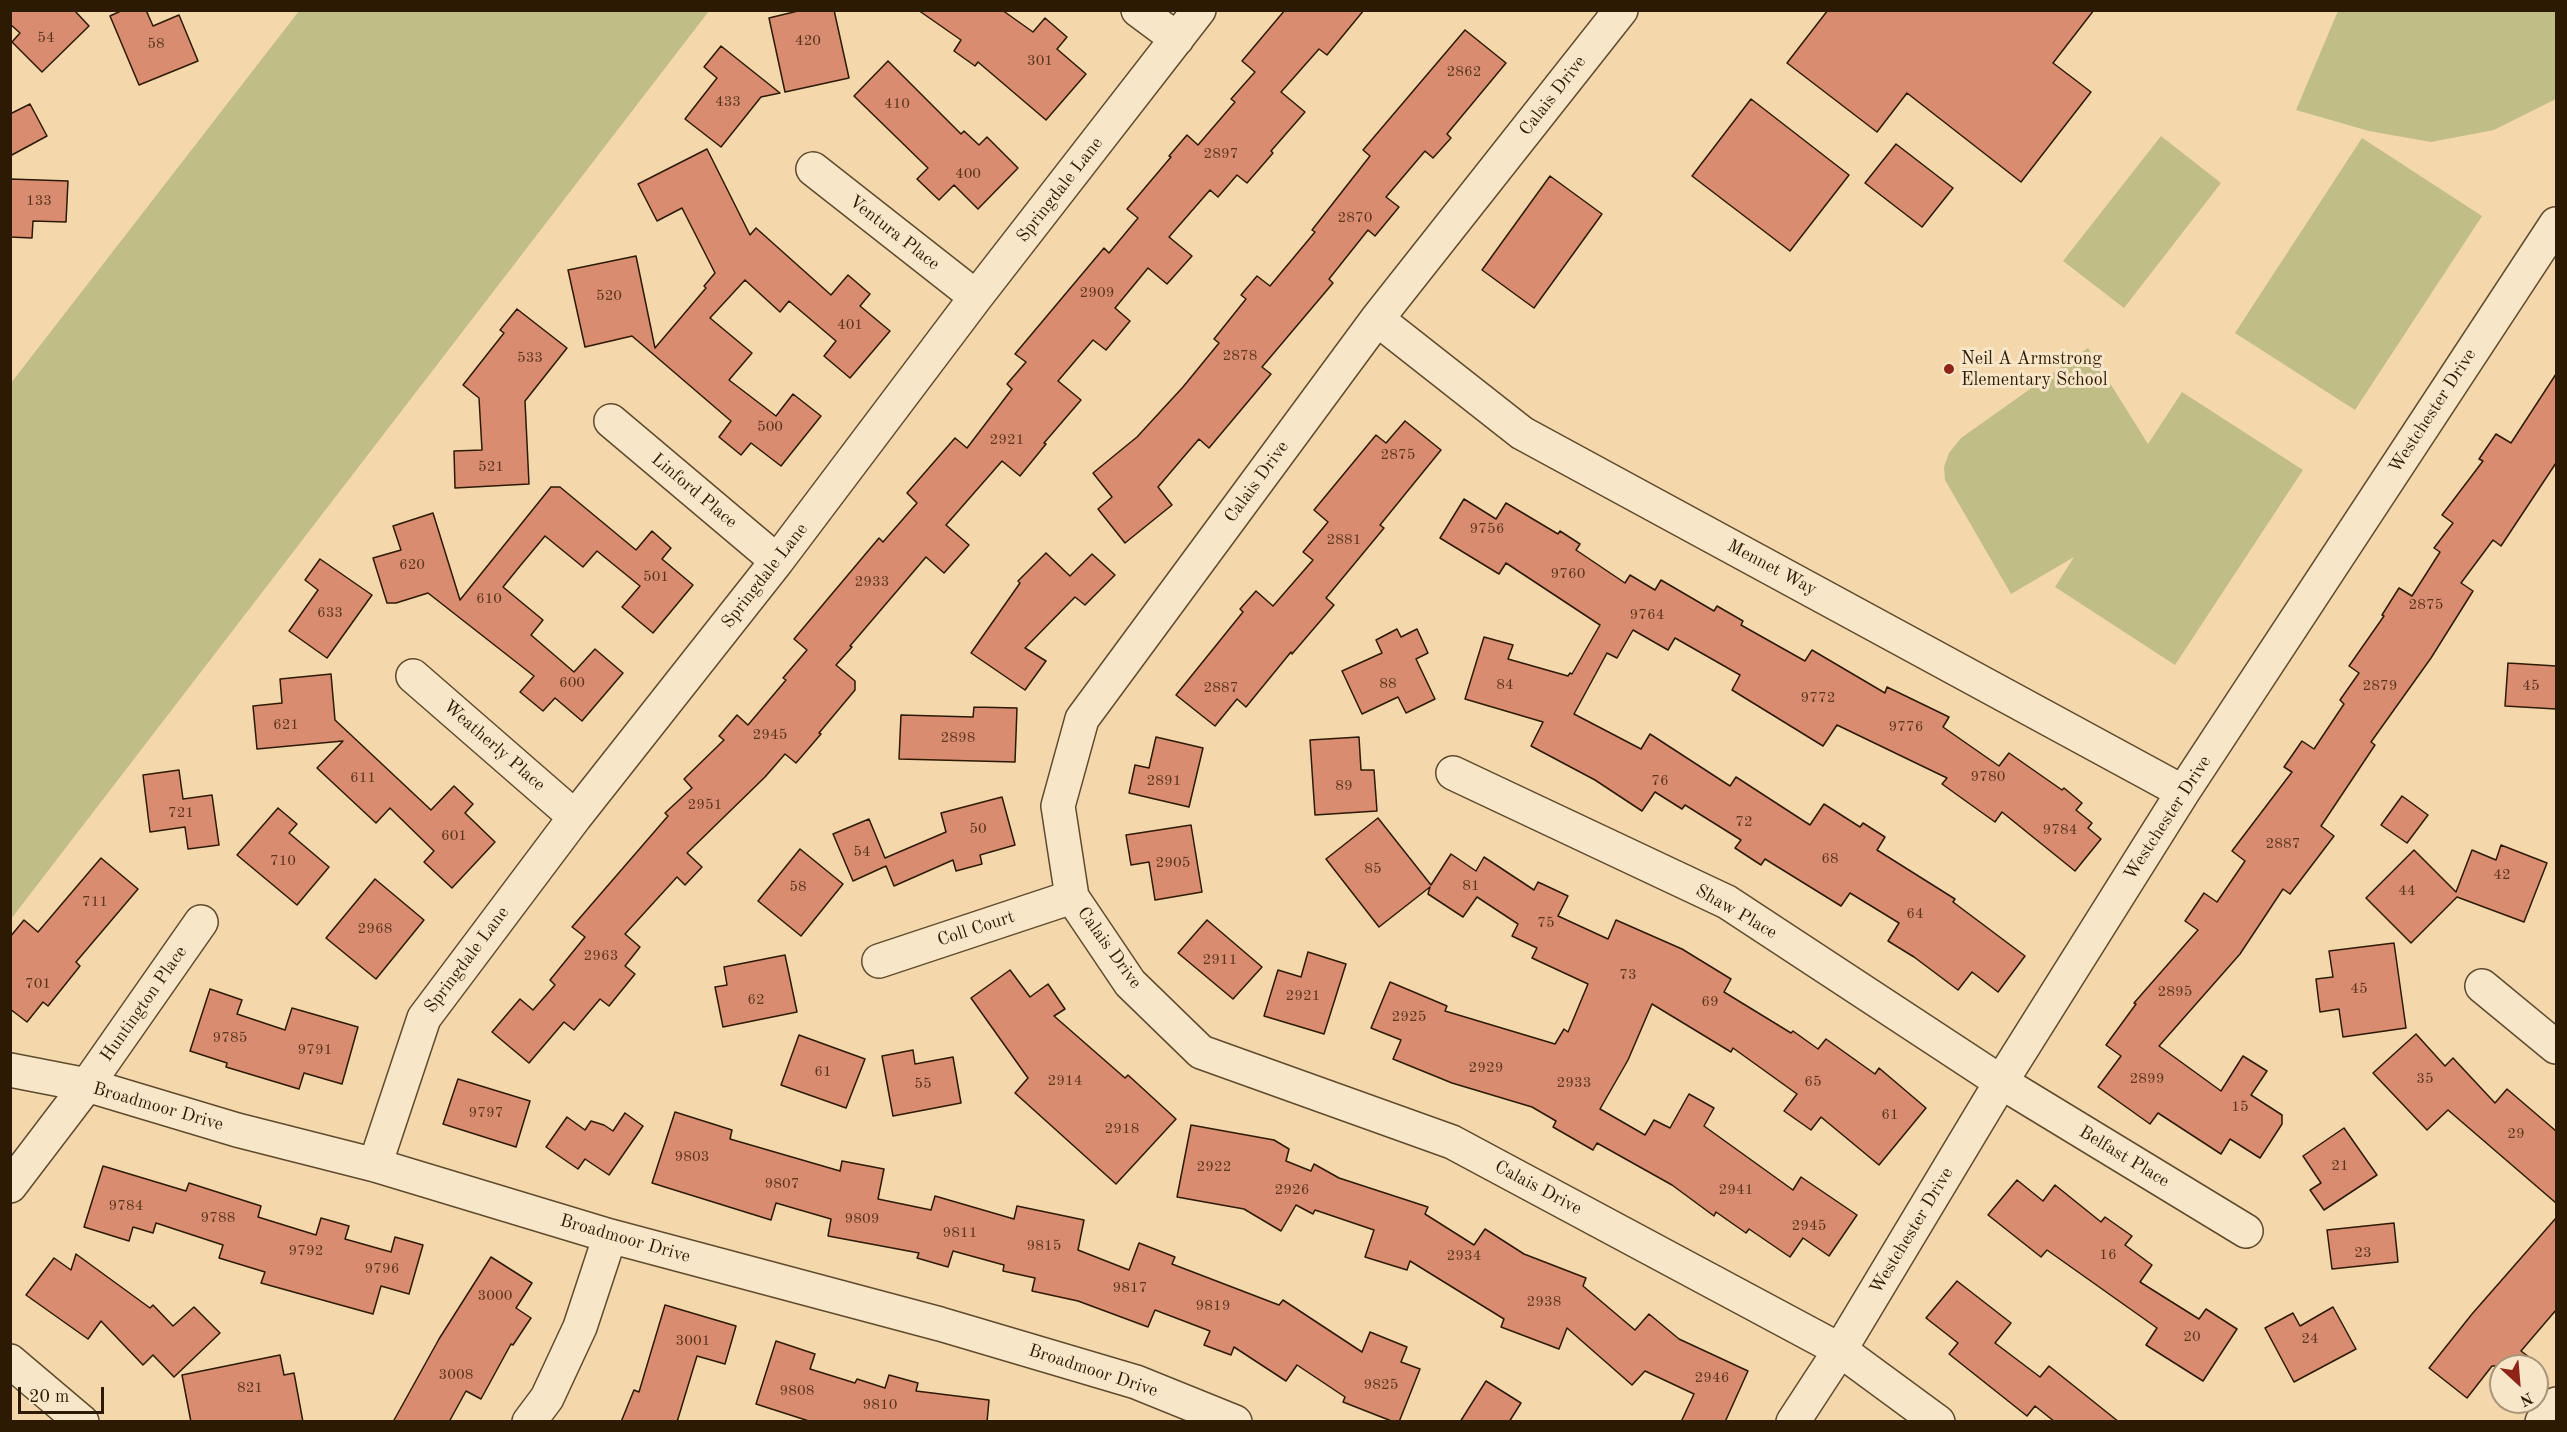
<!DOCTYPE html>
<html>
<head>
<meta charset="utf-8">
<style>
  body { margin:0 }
  #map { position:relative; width:2567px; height:1432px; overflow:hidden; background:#f4d8ac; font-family:"Old Standard TT",serif }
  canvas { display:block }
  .frame { position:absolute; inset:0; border:12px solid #2d1a03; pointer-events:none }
  .north { position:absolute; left:2489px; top:1354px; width:60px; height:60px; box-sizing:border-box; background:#f8e6c9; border:2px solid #a7947a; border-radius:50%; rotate:154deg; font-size:16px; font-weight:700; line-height:24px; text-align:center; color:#2d1a03 }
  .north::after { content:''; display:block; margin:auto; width:21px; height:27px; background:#8f2418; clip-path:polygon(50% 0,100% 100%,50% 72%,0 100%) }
  .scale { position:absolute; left:18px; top:1387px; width:86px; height:27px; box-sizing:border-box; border:3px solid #2d1a03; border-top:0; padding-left:8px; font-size:18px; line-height:21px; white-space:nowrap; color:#2d1a03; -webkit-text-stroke:4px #f8e6c9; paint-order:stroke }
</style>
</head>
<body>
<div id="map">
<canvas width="2567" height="1432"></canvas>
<div class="frame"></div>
<div class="north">N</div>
<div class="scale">20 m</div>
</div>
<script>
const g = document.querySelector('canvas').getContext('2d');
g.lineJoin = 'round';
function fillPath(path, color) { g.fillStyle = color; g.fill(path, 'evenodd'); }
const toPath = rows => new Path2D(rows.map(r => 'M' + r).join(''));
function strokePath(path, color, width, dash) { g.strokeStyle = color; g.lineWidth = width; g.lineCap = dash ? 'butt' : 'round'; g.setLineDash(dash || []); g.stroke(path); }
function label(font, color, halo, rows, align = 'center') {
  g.font = font + ' "Old Standard TT",serif'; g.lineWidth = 6; g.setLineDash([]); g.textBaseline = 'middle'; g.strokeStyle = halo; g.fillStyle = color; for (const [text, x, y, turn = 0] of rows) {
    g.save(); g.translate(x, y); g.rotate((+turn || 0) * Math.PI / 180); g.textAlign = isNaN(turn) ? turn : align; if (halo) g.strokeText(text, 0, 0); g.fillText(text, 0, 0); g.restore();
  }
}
const green = toPath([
  [299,11,709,11,11,919,11,383],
  [2338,11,2556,11,2556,99,2494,130,2431,142,2369,131,2296,110],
  [2161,136,2221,183,2124,308,2063,261],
  [2362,138,2482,216,2355,410,2235,333],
  [2088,348,2148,444,2182,392,2303,470,2175,665,2055,587,2074,557,2011,594,1945,480,1944,467,1949,453,1961,438]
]);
const building = toPath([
  [10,10,74,10,89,26,42,72,12,42,20,33,10,24,10,10],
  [123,10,146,10,153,26,179,15,198,61,139,85,110,16,123,10],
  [802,10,834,10,849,78,785,92,769,18,802,10],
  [918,10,1002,10,1033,32,1045,18,1067,37,1057,49,1086,74,1046,120,978,62,975,66,954,51,961,40,918,10],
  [1285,10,1364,10,1327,55,1319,49,1281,92,1305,112,1271,151,1273,153,1247,183,1237,175,1218,197,1210,190,1169,237,1192,256,1167,284,1148,268,1115,308,1130,321,1106,350,1093,340,1058,381,1081,400,1044,443,1046,444,1020,476,1002,461,946,525,969,545,944,573,926,557,850,646,852,647,836,665,855,681,855,690,819,733,821,734,796,763,785,754,765,777,687,853,702,867,685,885,677,877,625,934,640,947,625,966,635,974,609,1006,600,999,574,1030,564,1022,529,1063,492,1032,520,999,533,1010,555,985,550,980,585,937,572,927,668,816,665,813,692,788,684,779,724,740,719,736,737,715,748,725,786,680,783,678,807,650,794,639,879,538,883,542,917,503,907,493,955,438,967,448,1012,389,1007,384,1026,362,1015,354,1104,248,1109,253,1138,218,1127,209,1171,157,1169,156,1187,135,1198,145,1235,102,1231,99,1255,72,1242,61,1285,10],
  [1828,10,2094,10,2053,63,2091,92,2021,182,1907,93,1877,132,1787,63,1828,10],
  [1465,30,1506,63,1447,134,1451,138,1433,158,1425,151,1386,197,1399,207,1375,236,1368,230,1329,279,1333,283,1262,367,1271,374,1246,404,1209,448,1199,439,1158,487,1172,505,1125,543,1098,509,1112,497,1093,473,1137,437,1183,387,1219,343,1214,339,1246,299,1241,295,1257,276,1270,286,1315,232,1312,230,1370,156,1363,150,1465,30],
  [721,46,780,93,761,97,721,147,685,119,717,78,704,67,721,46],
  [888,61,961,134,964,131,979,145,987,137,1018,168,978,209,954,185,939,200,917,179,928,168,854,96,888,61],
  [1751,99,1849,175,1790,251,1692,176,1751,99],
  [30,104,47,136,10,156,10,114,30,104],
  [1896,144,1953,188,1922,227,1865,183,1896,144],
  [707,149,750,235,756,228,831,295,848,275,870,294,860,306,890,331,850,378,824,356,836,341,789,301,780,312,745,280,710,318,752,353,729,380,776,416,793,394,821,416,781,466,751,443,741,455,719,437,731,421,632,336,585,347,568,270,636,256,655,348,706,288,704,286,715,273,682,208,657,221,638,184,707,149],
  [1550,176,1602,214,1534,308,1482,270,1550,176],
  [10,179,68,181,66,222,33,221,32,238,10,237,10,179],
  [517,309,567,348,525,401,529,484,455,488,454,451,482,450,479,398,463,385,504,333,500,330,517,309],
  [2556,374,2556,463,2501,546,2493,540,2461,583,2473,591,2431,658,2371,742,2375,745,2321,826,2334,836,2290,894,2283,889,2240,954,2159,1046,2221,1091,2243,1056,2267,1071,2251,1095,2282,1115,2282,1124,2260,1158,2230,1139,2221,1154,2158,1113,2150,1124,2098,1087,2121,1056,2106,1045,2136,1004,2134,1003,2198,930,2185,921,2204,893,2217,902,2245,861,2232,851,2292,772,2284,767,2302,741,2314,749,2344,704,2340,700,2359,673,2349,666,2384,616,2382,615,2399,588,2412,596,2440,552,2434,548,2453,523,2442,515,2483,461,2479,459,2496,434,2511,443,2556,374],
  [1405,421,1441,450,1380,525,1384,528,1326,598,1334,605,1292,654,1291,652,1246,707,1237,699,1215,726,1176,695,1243,612,1240,609,1256,591,1273,606,1313,560,1303,552,1328,522,1314,510,1376,435,1386,443,1405,421],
  [551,487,560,487,636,550,652,531,671,548,662,559,693,585,653,633,622,607,640,586,597,551,583,567,545,536,520,566,503,587,543,620,531,635,574,672,595,649,623,673,582,721,555,698,543,711,520,692,534,676,428,593,396,603,387,603,373,558,401,550,393,526,433,513,460,600,551,487],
  [1464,499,1496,519,1506,503,1558,534,1560,531,1580,544,1576,550,1625,583,1630,575,1655,590,1661,580,1714,611,1717,606,1743,621,1741,625,1805,661,1812,650,1885,693,1887,687,1949,717,1943,727,1999,766,2009,753,2062,790,2064,788,2082,803,2076,810,2092,823,2088,828,2101,839,2075,871,2002,812,1995,822,1942,784,1947,778,1837,725,1823,746,1732,690,1740,675,1675,638,1668,650,1633,630,1617,658,1607,653,1574,714,1641,749,1650,734,1730,786,1736,777,1810,825,1824,804,1860,827,1863,823,1885,837,1877,850,1955,899,1953,902,2025,956,1998,992,1972,972,1958,990,1914,957,1888,941,1899,923,1850,893,1841,906,1765,859,1761,865,1735,848,1741,840,1685,805,1682,809,1655,792,1642,811,1595,780,1531,746,1543,722,1465,699,1484,637,1513,645,1508,659,1568,676,1570,673,1572,674,1600,625,1506,563,1499,574,1440,538,1464,499],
  [1046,553,1070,576,1092,554,1115,575,1085,605,1075,597,1025,648,1046,661,1025,690,971,653,1020,583,1018,581,1046,553],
  [320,559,372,595,327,658,289,631,318,590,305,580,320,559],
  [1397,629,1401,637,1417,629,1428,653,1416,659,1435,699,1406,713,1398,697,1362,714,1342,671,1382,653,1376,640,1397,629],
  [2508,663,2556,666,2556,709,2505,706,2508,663],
  [331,674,335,720,431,810,454,786,473,804,465,813,495,842,452,888,424,862,434,851,390,808,376,823,317,768,343,741,257,749,253,706,282,703,280,679,331,674],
  [974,707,1017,708,1015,762,899,759,901,715,973,717,974,707],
  [1156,737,1203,748,1189,807,1129,793,1135,765,1149,768,1156,737],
  [1359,737,1361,770,1374,770,1377,811,1315,815,1310,740,1359,737],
  [179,770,183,799,212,795,219,845,188,849,185,827,150,832,143,775,179,770],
  [2402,796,2428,815,2407,843,2381,825,2402,796],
  [1002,797,1015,845,980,855,982,864,956,871,953,860,894,886,886,866,853,881,833,834,869,819,885,858,946,832,941,813,1002,797],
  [278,808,297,824,289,833,329,867,297,905,237,855,278,808],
  [1378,818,1431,885,1451,854,1476,871,1484,857,1534,890,1538,882,1568,896,1558,916,1608,939,1616,920,1682,949,1731,979,1724,992,1791,1033,1793,1031,1818,1049,1826,1039,1875,1074,1879,1068,1926,1108,1879,1165,1821,1117,1811,1130,1784,1111,1797,1094,1733,1048,1731,1052,1652,1004,1628,1060,1600,1109,1645,1135,1654,1120,1670,1128,1689,1094,1714,1108,1704,1126,1793,1190,1801,1177,1857,1215,1829,1256,1803,1238,1790,1257,1749,1229,1746,1233,1716,1212,1714,1216,1672,1185,1597,1143,1593,1150,1553,1127,1556,1121,1532,1107,1452,1083,1393,1059,1401,1040,1371,1028,1390,982,1447,1006,1445,1011,1555,1044,1564,1029,1568,1032,1588,984,1532,958,1537,948,1512,936,1518,924,1477,897,1463,917,1428,894,1430,887,1379,927,1326,859,1378,818],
  [1191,825,1202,892,1155,900,1149,862,1131,865,1126,835,1191,825],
  [2501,845,2547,863,2524,922,2457,897,2411,943,2366,898,2414,850,2456,892,2472,850,2496,860,2501,845],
  [800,849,843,884,801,936,758,901,800,849],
  [101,858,138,889,76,962,80,966,48,1006,43,1002,27,1022,10,1009,10,937,24,920,38,932,101,858],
  [375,879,424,920,376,979,326,938,375,879],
  [1207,920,1262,967,1233,999,1178,953,1207,920],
  [2394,943,2406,1028,2343,1037,2339,1009,2320,1012,2316,979,2333,977,2329,951,2394,943],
  [1308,952,1346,964,1324,1034,1264,1016,1278,970,1301,977,1308,952],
  [785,955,797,1012,723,1027,715,987,727,985,724,967,785,955],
  [1010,970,1030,997,1048,984,1065,1009,1054,1016,1125,1078,1128,1075,1176,1119,1116,1184,1015,1093,1028,1078,971,998,1010,970],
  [210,989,242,1000,237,1014,285,1030,292,1008,358,1027,342,1084,304,1073,299,1089,226,1067,227,1063,190,1051,210,989],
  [2416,1034,2445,1066,2453,1058,2495,1103,2507,1089,2556,1131,2556,1203,2448,1110,2427,1130,2373,1073,2416,1034],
  [799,1035,865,1059,846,1108,781,1085,799,1035],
  [913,1050,915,1064,953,1057,961,1103,893,1116,882,1056,913,1050],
  [458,1079,530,1101,516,1147,443,1124,458,1079],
  [675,1112,732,1130,730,1139,840,1171,842,1161,884,1169,878,1199,931,1210,935,1196,1014,1219,1017,1206,1084,1220,1078,1250,1129,1270,1139,1243,1175,1257,1172,1264,1279,1305,1283,1300,1362,1352,1370,1332,1407,1347,1401,1362,1420,1369,1399,1422,1394,1422,1343,1402,1345,1397,1297,1365,1286,1381,1234,1347,1231,1355,1204,1345,1210,1331,1155,1310,1148,1327,1078,1301,1032,1291,1035,1278,1003,1271,1004,1265,953,1251,948,1267,917,1258,919,1253,828,1236,831,1219,776,1203,771,1220,652,1183,675,1112],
  [625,1113,643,1126,609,1175,585,1159,578,1169,546,1147,567,1117,585,1130,591,1121,604,1125,613,1131,625,1113],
  [1191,1125,1274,1140,1289,1149,1286,1161,1311,1171,1314,1164,1339,1178,1428,1207,1425,1214,1474,1245,1485,1229,1524,1254,1586,1278,1583,1286,1635,1330,1649,1314,1679,1339,1748,1371,1725,1422,1681,1422,1694,1394,1645,1371,1632,1385,1567,1328,1559,1349,1501,1327,1504,1319,1410,1261,1407,1270,1365,1257,1374,1230,1315,1210,1313,1214,1296,1205,1281,1231,1244,1209,1177,1197,1191,1125],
  [2344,1128,2377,1175,2324,1210,2310,1190,2321,1183,2303,1156,2344,1128],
  [103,1166,186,1191,189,1183,261,1206,258,1217,316,1235,321,1218,349,1226,345,1239,391,1252,395,1237,423,1245,409,1294,381,1286,373,1314,261,1283,265,1272,219,1258,223,1245,156,1223,153,1233,133,1227,129,1241,84,1227,103,1166],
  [2017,1180,2043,1201,2055,1185,2101,1222,2105,1217,2132,1236,2125,1245,2152,1265,2140,1282,2199,1319,2206,1309,2237,1329,2203,1381,2146,1345,2157,1328,2047,1250,2041,1257,1988,1215,2017,1180],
  [2556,1218,2556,1310,2521,1351,2541,1366,2492,1366,2467,1398,2429,1368,2472,1314,2556,1218],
  [2394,1223,2398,1262,2332,1269,2327,1230,2394,1223],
  [76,1254,150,1308,153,1305,173,1326,194,1307,220,1333,174,1377,153,1355,143,1365,101,1321,88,1339,26,1295,54,1258,71,1270,76,1254],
  [491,1257,532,1283,516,1308,531,1318,513,1345,511,1344,481,1399,466,1391,449,1422,393,1422,439,1339,491,1257],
  [1957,1281,2011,1323,1995,1343,2040,1377,2049,1366,2119,1422,2055,1422,2035,1406,2027,1416,1949,1354,1958,1343,1926,1318,1957,1281],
  [665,1305,736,1326,725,1364,697,1356,677,1422,621,1422,634,1390,639,1392,665,1305],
  [2333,1307,2356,1349,2294,1382,2265,1328,2293,1313,2300,1326,2333,1307],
  [776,1341,815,1354,810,1369,855,1383,857,1379,885,1388,889,1375,918,1383,916,1391,989,1400,987,1422,812,1422,756,1404,776,1341],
  [280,1355,284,1375,294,1373,303,1422,191,1422,182,1375,280,1355],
  [1486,1381,1521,1403,1509,1422,1460,1422,1486,1381]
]);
const minor = toPath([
  [1138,10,1177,39],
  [1621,10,1377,319,1082,719,1058,806,1072,897,1130,983,1201,1052,1452,1142,1840,1350,1938,1422],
  [813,169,976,297],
  [1377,319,1522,433,2183,792],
  [611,421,777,561],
  [413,676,575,817],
  [1453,773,1727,902,2001,1082,2246,1231],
  [879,961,1072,897],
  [2482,986,2556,1047],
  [10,1070,87,1085,237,1130,375,1165,610,1236,940,1324,1136,1382,1235,1422],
  [375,1165,424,1018,575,817,777,561,976,297,1199,10],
  [10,1186,87,1085,201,922],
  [10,1361,82,1422],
  [529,1422,547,1398,580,1327,610,1236],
  [1793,1422,1840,1350,2001,1082,2183,792,2556,224],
  [2542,1422,2556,1404]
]);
const markers = [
  [1949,369,6,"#8f2418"]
];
const numberNames = [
  ["54",46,38],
  ["420",808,41],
  ["58",156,44],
  ["301",1040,61],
  ["2862",1464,72],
  ["433",728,102],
  ["410",897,104],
  ["2897",1221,154],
  ["400",968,174],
  ["133",39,201],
  ["2870",1355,218],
  ["2909",1097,293],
  ["520",609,296],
  ["401",850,325],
  ["2878",1240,356],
  ["533",530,358],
  ["500",770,427],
  ["2921",1007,440],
  ["2875",1398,455],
  ["521",491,467],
  ["9756",1487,529],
  ["2881",1344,540],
  ["620",412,565],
  ["9760",1568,574],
  ["501",656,577],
  ["2933",872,582],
  ["610",489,599],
  ["2875",2426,605],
  ["633",330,613],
  ["9764",1647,615],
  ["600",572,683],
  ["88",1388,684],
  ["84",1505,685],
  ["2879",2380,686],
  ["45",2531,686],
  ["2887",1221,688],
  ["9772",1818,698],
  ["621",286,725],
  ["9776",1906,727],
  ["2945",770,735],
  ["2898",958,738],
  ["9780",1988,777],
  ["611",363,778],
  ["2891",1164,781],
  ["76",1660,781],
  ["89",1344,786],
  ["2951",705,805],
  ["721",181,813],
  ["72",1744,822],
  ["50",978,829],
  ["9784",2060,830],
  ["601",454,836],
  ["2887",2283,844],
  ["54",862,852],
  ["68",1830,859],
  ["710",283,861],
  ["2905",1173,863],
  ["85",1373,869],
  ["42",2502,875],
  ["81",1471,886],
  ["58",798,887],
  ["44",2407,891],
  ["711",95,902],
  ["64",1915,914],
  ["75",1546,923],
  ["2968",375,929],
  ["2963",601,956],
  ["2911",1220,960],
  ["73",1628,975],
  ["701",38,984],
  ["45",2359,989],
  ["2895",2175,992],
  ["2921",1303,996],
  ["62",756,1000],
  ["69",1710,1002],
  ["2925",1409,1017],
  ["9785",230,1038],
  ["9791",315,1050],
  ["2929",1486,1068],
  ["61",823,1072],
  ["2899",2147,1079],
  ["35",2425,1079],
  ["2914",1065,1081],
  ["65",1813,1082],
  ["2933",1574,1083],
  ["55",923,1084],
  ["15",2240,1107],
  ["9797",486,1113],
  ["61",1890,1115],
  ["2918",1122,1129],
  ["29",2516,1134],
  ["9803",692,1157],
  ["21",2340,1166],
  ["2922",1214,1167],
  ["9807",782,1184],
  ["2926",1292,1190],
  ["2941",1736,1190],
  ["9784",126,1206],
  ["9788",218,1218],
  ["9809",862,1219],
  ["2945",1809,1226],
  ["9811",960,1233],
  ["9815",1044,1246],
  ["9792",306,1251],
  ["23",2363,1253],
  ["16",2108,1255],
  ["2934",1464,1256],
  ["9796",382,1269],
  ["9817",1130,1288],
  ["3000",495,1296],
  ["2938",1544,1302],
  ["9819",1213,1306],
  ["20",2192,1337],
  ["24",2310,1339],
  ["3001",693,1341],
  ["3008",456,1375],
  ["2946",1712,1378],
  ["9825",1381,1385],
  ["821",250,1388],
  ["9808",797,1391],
  ["9810",880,1405]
];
const streetNames = [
  ["Calais Drive",1553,96,-52],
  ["Springdale Lane",1060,190,-52],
  ["Ventura Place",894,233,38],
  ["Westchester Drive",2433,411,-57],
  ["Calais Drive",1257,482,-54],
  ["Linford Place",694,491,40],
  ["Mennet Way",1772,568,28],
  ["Springdale Lane",765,576,-52],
  ["Weatherly Place",494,746,41],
  ["Westchester Drive",2168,818,-57],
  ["Shaw Place",1736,912,30],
  ["Coll Court",976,929,-18],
  ["Calais Drive",1109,948,54],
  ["Springdale Lane",467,960,-53],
  ["Huntington Place",144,1004,-55],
  ["Broadmoor Drive",158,1107,16],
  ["Belfast Place",2124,1157,31],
  ["Calais Drive",1538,1188,28],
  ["Westchester Drive",1912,1231,-59],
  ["Broadmoor Drive",625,1239,16],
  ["Broadmoor Drive",1093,1371,18]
];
const poiNames = [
  ["Neil A Armstrong",1961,359],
  ["Elementary School",1961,380]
];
fillPath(green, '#c1bd86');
fillPath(building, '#d98c70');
strokePath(building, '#2d1a03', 1.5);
strokePath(minor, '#5f4a2d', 36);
strokePath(minor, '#f8e6c9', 33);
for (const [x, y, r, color] of markers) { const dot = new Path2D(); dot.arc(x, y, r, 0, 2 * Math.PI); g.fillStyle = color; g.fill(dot); strokePath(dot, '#f8e6c9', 2); }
label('15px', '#58361e', null, numberNames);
label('18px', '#2d1a03', '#f8e6c9', streetNames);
label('18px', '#2d1a03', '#f8e6c9', poiNames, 'left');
</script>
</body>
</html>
